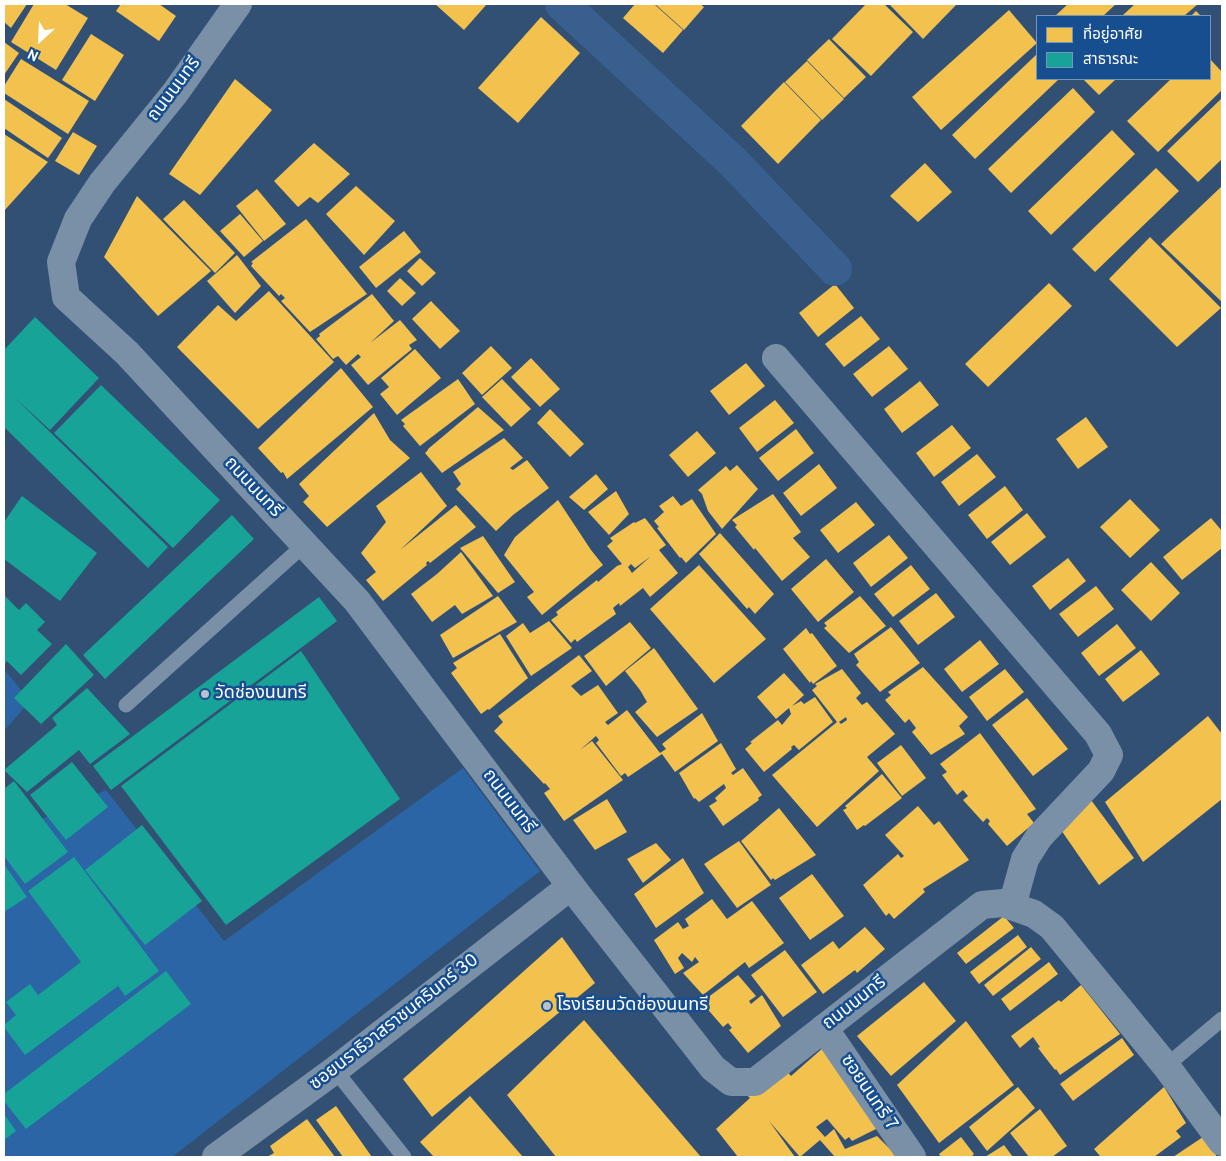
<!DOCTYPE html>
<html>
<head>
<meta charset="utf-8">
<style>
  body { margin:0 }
  #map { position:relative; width:1226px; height:1161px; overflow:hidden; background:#325074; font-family:Overpass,"Noto Sans Thai",sans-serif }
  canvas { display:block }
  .frame { position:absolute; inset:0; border:5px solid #fff; pointer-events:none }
  .legend { position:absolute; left:1036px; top:15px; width:175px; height:65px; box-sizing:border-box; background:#174e8f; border:1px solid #7495bc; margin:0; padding:6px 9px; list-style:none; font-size:15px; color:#fff }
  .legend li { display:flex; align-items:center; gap:10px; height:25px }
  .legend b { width:25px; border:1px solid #7495bc }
  .north { position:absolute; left:15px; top:15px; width:50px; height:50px; -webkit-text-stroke:4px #174e8f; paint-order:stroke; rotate:205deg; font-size:14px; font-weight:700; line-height:20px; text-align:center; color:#fff }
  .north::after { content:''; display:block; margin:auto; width:18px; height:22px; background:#fff; clip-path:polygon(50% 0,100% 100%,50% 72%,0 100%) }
</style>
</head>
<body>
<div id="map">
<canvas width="1226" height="1161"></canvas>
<div class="frame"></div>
<ul class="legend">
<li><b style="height:14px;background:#f2c14e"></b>ที่อยู่อาศัย</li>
<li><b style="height:14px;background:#17a398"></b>สาธารณะ</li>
</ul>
<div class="north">N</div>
</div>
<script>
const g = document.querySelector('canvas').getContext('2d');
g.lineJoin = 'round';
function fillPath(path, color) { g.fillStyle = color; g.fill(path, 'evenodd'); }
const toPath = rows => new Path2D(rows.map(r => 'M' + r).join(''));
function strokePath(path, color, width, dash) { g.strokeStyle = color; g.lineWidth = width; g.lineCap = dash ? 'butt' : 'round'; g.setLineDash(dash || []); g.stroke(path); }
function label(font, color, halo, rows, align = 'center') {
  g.font = font + ' Overpass,"Noto Sans Thai",sans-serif'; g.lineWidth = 5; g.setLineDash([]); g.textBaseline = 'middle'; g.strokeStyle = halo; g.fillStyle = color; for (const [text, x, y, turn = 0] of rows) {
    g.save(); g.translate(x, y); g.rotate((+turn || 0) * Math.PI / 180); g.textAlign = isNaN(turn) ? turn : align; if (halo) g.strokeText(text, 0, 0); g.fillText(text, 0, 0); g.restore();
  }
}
const green = toPath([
  [4,669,30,701,4,731],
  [463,768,540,871,172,1157,4,1157,4,836,106,790,224,941]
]);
const homes = toPath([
  [4,4,27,4,11,28,4,22],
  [34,4,65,4,88,18,56,70,11,42],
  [121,4,159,4,176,16,159,41,116,11],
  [435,4,487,4,464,30],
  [635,4,654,4,683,30,663,53,623,18],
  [655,4,700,4,704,7,684,30],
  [866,4,884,4,913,32,871,76,832,39],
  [889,4,957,4,923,39],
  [1068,4,1116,4,1103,16,1055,16],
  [1135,4,1198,4,1184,16,1124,16,1123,15],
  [1009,10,1037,43,941,130,912,97],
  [1196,11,1201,16,1191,16],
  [541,17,580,53,518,123,478,88],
  [91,34,124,55,95,101,62,80],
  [829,39,866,77,844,98,807,60],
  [4,42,19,53,4,75],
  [1037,54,1037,79,1059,79,975,159,952,135],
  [21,59,89,101,68,134,4,93,4,86],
  [1210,59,1222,72,1222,90,1158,152,1127,121,1171,79,1210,79],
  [807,61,844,99,822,120,785,82],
  [235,79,272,110,200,195,169,174],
  [1083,79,1116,79,1099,95],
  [784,82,821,120,778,164,741,126],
  [1073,88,1095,112,1011,193,988,169],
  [1222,98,1222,159,1198,182,1167,151],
  [4,99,62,138,48,158,4,128],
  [1112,130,1135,154,1051,235,1028,211],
  [73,132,97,146,79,175,55,161],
  [4,134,48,162,4,211],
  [314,143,350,174,318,203,310,197,298,207,274,181],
  [925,163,952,192,918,222,890,196],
  [1156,168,1179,191,1095,272,1072,249],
  [356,186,395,221,364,255,326,214],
  [1222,186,1222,302,1161,244],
  [257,189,286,224,264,241,236,206],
  [137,196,211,271,158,316,104,257],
  [184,200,235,253,215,273,163,219],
  [240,214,263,241,244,257,220,231],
  [306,219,367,294,310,332,281,301,285,298,281,294,279,296,251,266,253,263,251,262],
  [404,231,421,252,376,288,359,267],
  [1150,237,1221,308,1177,347,1109,279],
  [237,255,261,286,235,313,207,281],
  [420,258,436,273,422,286,407,271],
  [400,278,416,293,402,306,387,291],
  [1049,283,1072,306,988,387,965,364],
  [835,284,854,308,818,337,799,313],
  [269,291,334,362,258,429,177,347,218,305,236,321],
  [372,294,394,321,370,343,400,320,417,340,409,345,412,349,368,385,351,365,361,357,358,354,346,365,338,356,333,359,316,339,320,336,319,334],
  [431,301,460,331,440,349,412,319],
  [861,316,880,339,844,367,825,344],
  [491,346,512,368,482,395,462,373],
  [889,346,908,369,872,397,853,374],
  [415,349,441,378,397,415,380,394,389,387,381,378],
  [531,358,560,389,540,407,511,377],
  [746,363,765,386,729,415,710,391],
  [341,368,373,407,287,479,283,472,281,473,258,448],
  [458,379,475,404,420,446,403,426,405,424,401,420],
  [502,379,531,409,511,427,482,397],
  [920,381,939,405,902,433,884,409],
  [775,400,794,423,757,452,739,428],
  [478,407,504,430,442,473,425,453,428,450,428,449],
  [550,409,584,444,570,457,537,423],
  [374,413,390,440,410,458,327,527,303,502,309,496,299,484],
  [1086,417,1108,447,1078,469,1056,439],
  [952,425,971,448,934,477,916,453],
  [796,429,814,453,778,481,759,458],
  [697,431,716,453,688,477,669,455],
  [504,438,523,458,510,468,513,470,527,460,549,488,513,515,496,531,456,489,461,484,453,472],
  [977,454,996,477,959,506,941,482],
  [819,464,837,488,801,516,783,493],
  [737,465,758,489,722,529,708,511,702,494,698,490,726,466,730,471],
  [421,472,447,506,400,550,456,505,476,527,430,563,428,561,426,563,427,565,383,601,366,580,381,568,376,572,361,553,386,522,376,506],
  [596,474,608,489,584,510,569,497],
  [1005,486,1023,510,987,539,968,515],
  [616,491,629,514,609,535,588,512],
  [773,494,801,532,793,538,810,557,782,581,755,548,754,550,735,527,737,525,732,520],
  [673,496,681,506,692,499,716,534,686,563,681,557,680,558,657,528,659,527,654,521,664,512,659,506],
  [1130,499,1160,530,1130,558,1100,527],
  [558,500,591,550,603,565,542,615,527,597,534,592,504,555,515,537],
  [856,502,875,525,838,553,820,530],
  [1027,513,1046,537,1010,565,991,542],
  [645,518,666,545,659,550,678,573,650,597,643,588,620,606,619,603,613,608,616,614,577,642,575,639,571,643,551,620,558,615,556,612,597,580,598,582,617,566,622,564,607,546,613,541,610,538,634,522,635,523],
  [651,556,632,573,628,567,631,564,635,568],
  [1211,518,1222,531,1222,548,1182,580,1163,557],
  [720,533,774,594,755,614,749,607,747,609,699,554],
  [889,535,908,558,871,587,853,563],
  [483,536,515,582,498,593,460,548],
  [461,552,493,596,462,614,455,605,432,622,411,594,437,574],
  [1068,558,1086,581,1050,610,1032,586],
  [826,559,854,592,818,622,791,589],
  [1151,562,1180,593,1151,621,1121,590],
  [699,565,766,639,714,683,650,609],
  [911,565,930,589,893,617,874,594],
  [1096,586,1114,609,1078,637,1059,614],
  [936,593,955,617,918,645,899,621],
  [498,596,517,622,453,658,440,635],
  [860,596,886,626,849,653,824,628,827,626,824,623],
  [549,621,572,648,531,676,506,636,523,623,530,633],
  [630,622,651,648,606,686,584,656],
  [1117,624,1136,648,1099,676,1081,653],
  [891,627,920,663,880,692,856,665,859,662,854,654],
  [806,628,810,634,812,633,837,666,813,684,811,681,810,683,783,649],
  [500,634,528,678,489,710,488,709,481,714,451,673,457,668,453,663],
  [980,640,999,664,962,692,944,669],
  [654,648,698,709,657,737,635,712,647,702,640,690,625,671],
  [1141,650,1160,674,1123,702,1105,679],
  [579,655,592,671,571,686,581,696,598,685,618,713,605,722,608,725,627,710,660,753,666,749,662,744,702,713,718,741,675,772,662,754,628,777,625,773,621,776,596,743,599,740,596,736,580,750,592,741,623,780,564,821,544,793,550,789,545,783,544,784,494,731,503,722,498,716],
  [923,667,968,717,959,726,965,734,931,755,912,732,916,728,909,719,905,723,885,700,891,695,888,692],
  [842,669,861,693,856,698,862,705,867,702,895,734,867,757,879,771,817,827,772,775,837,722,812,690,817,686,815,684],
  [846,717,847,720,841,724,839,722],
  [1005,669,1024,692,987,721,969,697],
  [784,673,804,695,792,706,801,701,804,704,815,697,833,722,799,750,794,745,791,747,792,749,764,772,745,749,752,743,750,742,778,720,782,725,791,714,789,708,776,719,757,697],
  [1027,698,1068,749,1033,776,992,725],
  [1208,716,1222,734,1222,799,1143,862,1105,802],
  [980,733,1036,809,1027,814,1034,823,1007,846,988,824,990,821,987,818,983,822,963,800,968,796,963,790,957,795,942,775,947,772,940,764],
  [721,743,736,769,731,773,733,775,743,768,762,795,758,798,759,800,723,826,709,806,717,801,715,798,726,788,724,784,699,802,695,798,694,799,679,773],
  [901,745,926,778,902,796,877,763],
  [882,774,902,798,865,826,864,825,857,830,843,810,847,808,845,806],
  [607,799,627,832,595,850,573,820],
  [1091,800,1134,858,1099,885,1059,827],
  [918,806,934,825,939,821,969,860,923,889,925,892,894,919,889,913,886,916,863,885,898,854,901,858,904,856,885,835],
  [779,808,816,855,775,880,773,878,771,880,741,841],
  [739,841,771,885,737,908,704,864],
  [656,843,671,860,643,883,627,859],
  [683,858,704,893,656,928,634,894],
  [812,874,844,916,810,940,779,898],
  [712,899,727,919,752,901,784,943,749,968,745,962,703,995,683,973,699,962,695,957,692,962,682,953,678,958,684,968,675,974,654,940,678,922,683,929,689,926,685,919],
  [1004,916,1014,928,966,964,957,953],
  [865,927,885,949,857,973,855,970,823,994,801,965,833,941,839,949],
  [1018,935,1027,947,979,984,970,972],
  [562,937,595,983,432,1117,403,1079],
  [1031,947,1041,959,993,996,984,985],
  [785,950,817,992,783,1017,751,975],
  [1049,962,1058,974,1010,1011,1001,999],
  [738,975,756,996,749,1001,751,1004,762,995,781,1026,748,1053,729,1030,732,1028,728,1023,723,1027,704,1005,709,1001,707,998],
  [924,982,956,1021,891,1076,857,1036],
  [1081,985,1120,1034,1060,1075,1056,1069,1055,1070,1038,1048,1040,1047,1033,1037,1020,1048,1011,1036,1059,1000,1061,1002],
  [584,1020,701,1157,556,1157,507,1095],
  [966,1021,1014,1085,939,1143,897,1085],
  [1122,1038,1134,1055,1073,1101,1060,1084],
  [824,1047,884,1125,852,1141,849,1137,845,1140,827,1119,816,1127,825,1137,834,1129,845,1149,877,1136,898,1157,835,1157,820,1140,800,1157,769,1121,795,1157,738,1157,716,1129,750,1098,746,1094,785,1069,791,1076],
  [1018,1087,1035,1108,987,1151,969,1127],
  [1164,1087,1186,1123,1176,1131,1181,1137,1154,1157,1099,1157,1100,1156,1094,1149],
  [470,1096,523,1157,434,1157,420,1142],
  [336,1106,372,1157,343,1157,316,1120],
  [1040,1109,1067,1146,1052,1157,1029,1157,1010,1133],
  [307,1119,335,1157,267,1157,274,1153,270,1146],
  [1206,1135,1217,1157,1173,1157],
  [961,1137,974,1154,971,1157,941,1157,939,1154],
  [1004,1145,1013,1157,985,1157]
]);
const public = toPath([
  [35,317,99,378,50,430,12,395,168,547,148,568,4,427,4,350],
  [101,385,220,500,173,548,54,433],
  [22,496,97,553,60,601,4,559,4,522],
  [232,515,254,539,105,679,83,655],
  [4,595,19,610,26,603,45,622,37,630,52,644,21,675,7,661,4,665],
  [319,597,337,621,111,790,93,766],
  [66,644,94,675,41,724,14,698],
  [301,651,400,799,226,925,121,786],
  [87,688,130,734,90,764,79,750,27,792,4,770,57,725,52,718],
  [72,762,108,807,66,840,30,795],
  [14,781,68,852,25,884,4,856,4,789],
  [142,825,202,901,145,945,85,870],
  [74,857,159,971,125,996,118,986,25,1055,4,1027,4,1025,16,1015,6,1002,30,984,38,995,81,962,28,891],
  [4,864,27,897,4,912],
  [166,971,191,1004,26,1129,4,1101,4,1094],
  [4,1114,16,1131,4,1140]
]);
const canal = toPath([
  [562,4,732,161,835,269]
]);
const service = toPath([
  [126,705,304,545],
  [1166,1066,1222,1019],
  [335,1070,404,1157]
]);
const minor = toPath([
  [776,358,1098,734,1109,755,1101,771,1039,837,1025,859,1012,906],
  [824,1028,912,1157],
  [216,1157,335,1070,571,886]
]);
const tertiary = toPath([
  [238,4,175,93,102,183,78,219,61,262,66,297,127,353,357,601,577,894,713,1068,731,1082,755,1082,982,905,1003,903,1034,914,1052,927,1166,1066,1222,1142]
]);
const markers = [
  [205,694,5,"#b7c2ce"],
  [547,1006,5,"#b7c2ce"]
];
const streetNames = [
  ["ถนนนนทรี",175,90,-53],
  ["ถนนนนทรี",252,488,47],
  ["ถนนนนทรี",508,802,53],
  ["ถนนนนทรี",855,1004,-38],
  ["ซอยนราธิวาสราชนครินทร์ 30",395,1023,-38],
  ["ซอยนนทรี 7",868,1093,56]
];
const poiNames = [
  ["วัดช่องนนทรี",215,694],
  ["โรงเรียนวัดช่องนนทรี",557,1006]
];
fillPath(green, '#2b65a5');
fillPath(homes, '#f2c14e');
fillPath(public, '#17a398');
strokePath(canal, '#385f8d', 34);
strokePath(service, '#7990a7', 15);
strokePath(minor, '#7990a7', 28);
strokePath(tertiary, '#7990a7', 28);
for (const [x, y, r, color] of markers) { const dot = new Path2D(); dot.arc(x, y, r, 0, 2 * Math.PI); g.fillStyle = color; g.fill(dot); strokePath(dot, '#174e8f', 2); }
label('18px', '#fff', '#174e8f', streetNames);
label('18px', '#fff', '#174e8f', poiNames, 'left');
</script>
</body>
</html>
